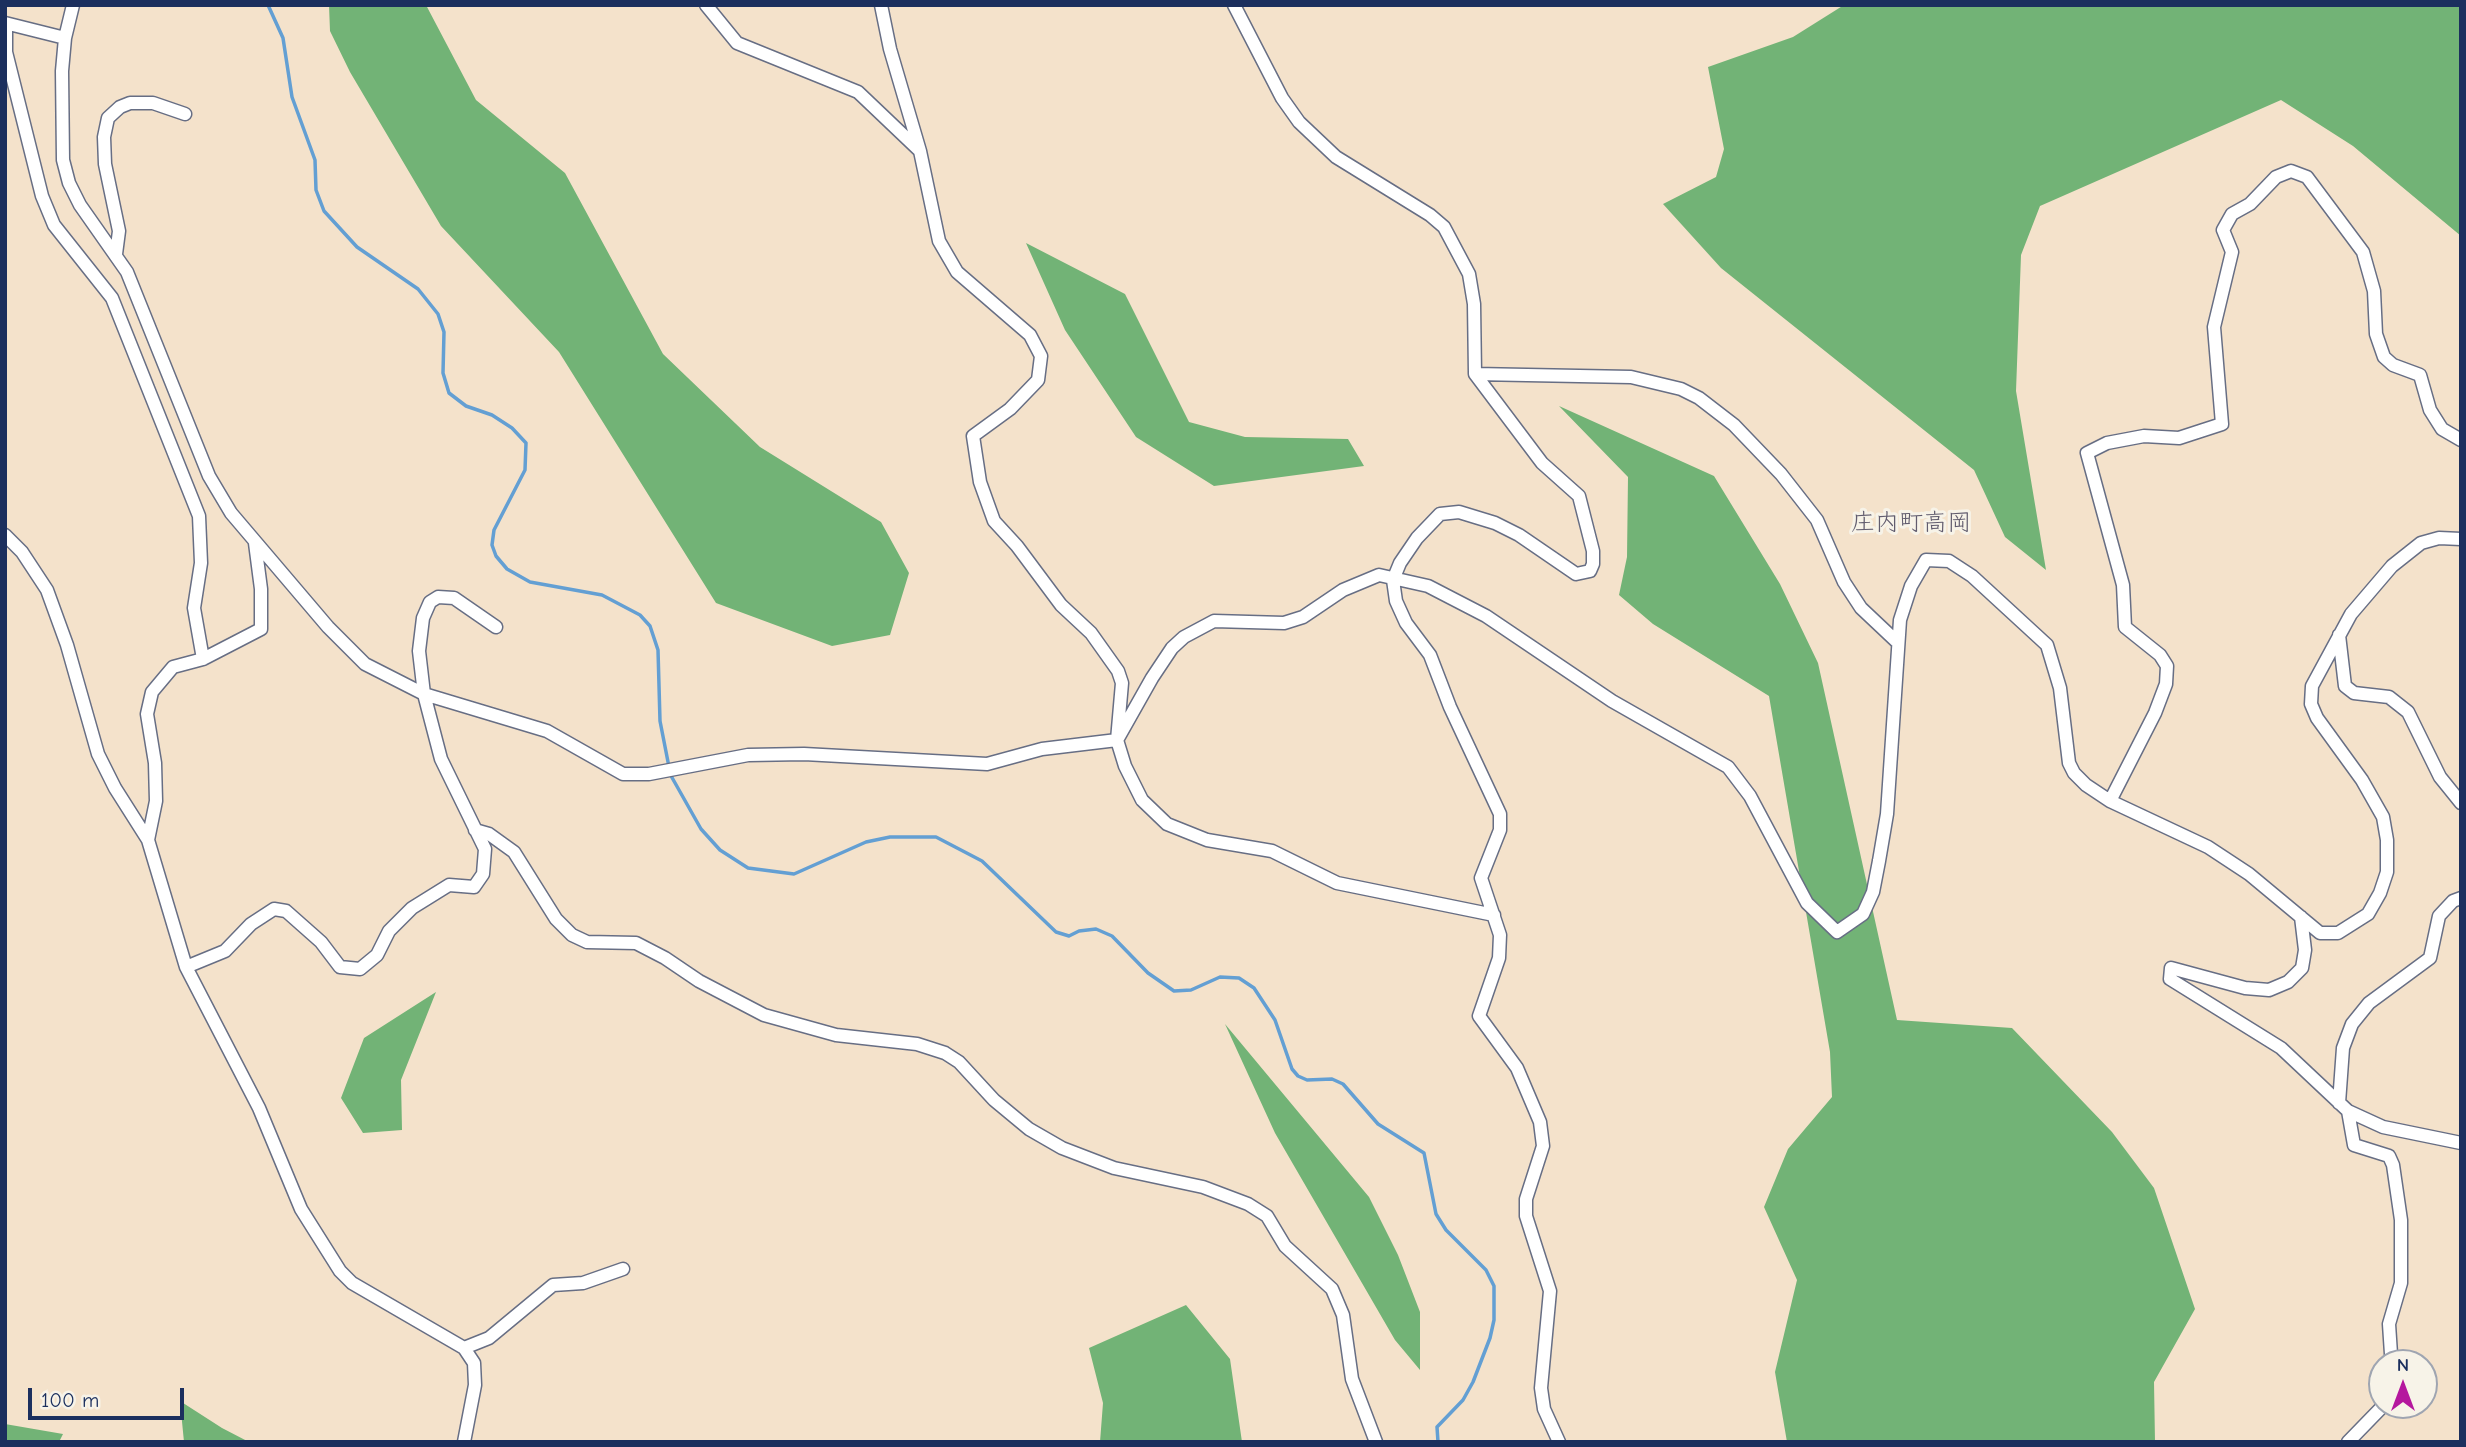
<!DOCTYPE html>
<html>
<head>
<meta charset="utf-8">
<style>
  body { margin:0 }
  #map { position:relative; width:2466px; height:1447px; overflow:hidden; background:#f4e2cb; font-family:"Comic Neue",sans-serif }
  canvas { display:block }
  .frame { position:absolute; inset:0; border:7px solid #1b2f5e; pointer-events:none }
  .north { position:absolute; left:2368px; top:1349px; width:70px; height:70px; box-sizing:border-box; background:#f7f3e8; border:2px solid #9fa5b1; border-radius:50%; rotate:0deg; font-size:19px; font-weight:700; line-height:28px; text-align:center; color:#1b2f5e }
  .north::after { content:''; display:block; margin:auto; width:24px; height:32px; background:#b5179e; clip-path:polygon(50% 0,100% 100%,50% 72%,0 100%) }
  .scale { position:absolute; left:28px; top:1388px; width:156px; height:32px; box-sizing:border-box; border:4px solid #1b2f5e; border-top:0; padding-left:9px; font-size:21px; line-height:24px; white-space:nowrap; color:#1b2f5e; -webkit-text-stroke:5px #f7f3e8; paint-order:stroke }
</style>
</head>
<body>
<div id="map">
<canvas width="2466" height="1447"></canvas>
<div class="frame"></div>
<div class="north">N</div>
<div class="scale">100 m</div>
</div>
<script>
const g = document.querySelector('canvas').getContext('2d');
g.lineJoin = 'round';
function fillPath(path, color) { g.fillStyle = color; g.fill(path, 'evenodd'); }
const toPath = rows => new Path2D(rows.map(r => 'M' + r).join(''));
function strokePath(path, color, width, dash) { g.strokeStyle = color; g.lineWidth = width; g.lineCap = dash ? 'butt' : 'round'; g.setLineDash(dash || []); g.stroke(path); }
function label(font, color, halo, rows, align = 'center') {
  g.font = font + ' "Comic Neue","Klee One",sans-serif'; g.lineWidth = 6; g.setLineDash([]); g.textBaseline = 'middle'; g.strokeStyle = halo; g.fillStyle = color; for (const [text, x, y, turn = 0] of rows) {
    g.save(); g.translate(x, y); g.rotate((+turn || 0) * Math.PI / 180); g.textAlign = isNaN(turn) ? turn : align; if (halo) g.strokeText(text, 0, 0); g.fillText(text, 0, 0); g.restore();
  }
}
const forest = toPath([
  [329,5,426,5,476,100,565,173,663,354,760,447,881,522,909,573,890,635,832,646,716,603,559,352,441,226,350,72,330,31],
  [1844,5,2461,5,2461,236,2353,146,2281,100,2040,206,2021,255,2016,391,2046,570,2005,537,1974,470,1721,268,1663,204,1716,177,1724,149,1708,67,1793,37],
  [1026,243,1125,294,1189,422,1245,437,1348,439,1364,466,1214,486,1136,437,1065,330],
  [1559,406,1714,476,1780,584,1818,663,1897,1020,2012,1028,2112,1132,2154,1188,2195,1309,2154,1382,2155,1442,1787,1442,1775,1372,1797,1280,1764,1207,1788,1149,1832,1097,1830,1052,1769,696,1653,624,1619,595,1627,557,1628,477],
  [436,992,401,1080,402,1130,363,1133,341,1098,364,1038],
  [1225,1024,1369,1197,1398,1255,1420,1312,1420,1370,1395,1340,1275,1133],
  [1186,1305,1230,1359,1242,1442,1100,1442,1103,1403,1089,1348],
  [180,1401,222,1428,249,1442,184,1442],
  [5,1424,63,1434,59,1442,5,1442]
]);
const stream = toPath([
  [268,5,283,38,292,97,315,160,316,190,324,211,357,247,418,289,438,314,444,332,443,373,449,393,466,406,492,415,512,428,526,443,525,470,494,530,492,545,496,556,507,569,530,582,602,595,640,615,650,626,658,650,660,721,669,767],
  [670,774,701,829,720,850,748,868,794,874,866,842,890,837,936,837,982,861,1056,932,1069,936,1079,931,1096,929,1112,936,1148,973,1174,991,1191,990,1220,977,1239,978,1254,988,1275,1020,1292,1069,1298,1076,1307,1080,1332,1079,1343,1084,1378,1124,1424,1153,1436,1214,1446,1230,1486,1270,1494,1286,1494,1320,1490,1338,1473,1382,1463,1400,1437,1427,1438,1442]
]);
const minor = toPath([
  [73,5,65,38,62,71,63,160,69,183,80,205,127,272,209,476,231,513,328,627,365,664,424,694,547,731,623,774,649,774,748,755,804,754,987,764,1042,749,1117,740,1152,678,1172,648,1184,637,1214,621,1284,623,1303,617,1343,590,1379,575,1428,586,1486,616,1612,701,1728,767,1750,796,1807,903,1837,932,1863,914,1873,892,1879,861,1887,814,1900,620,1911,586,1926,560,1949,561,1972,576,2047,645,2060,688,2069,763,2074,773,2086,785,2110,801,2208,847,2249,874,2320,933,2338,933,2368,914,2380,893,2387,872,2387,840,2383,817,2362,780,2317,718,2311,704,2312,686,2351,614,2392,566,2421,543,2439,538,2461,539],
  [706,5,737,43,858,92,920,151],
  [881,5,890,49,920,151,939,241,957,272,1030,335,1041,356,1038,380,1010,409,973,436,980,482,994,521,1017,546,1061,605,1091,633,1118,671,1122,683,1117,740,1125,766,1142,800,1167,824,1207,840,1272,851,1337,883,1494,915],
  [1234,5,1282,98,1299,122,1336,157,1430,215,1444,227,1469,274,1474,304,1475,374,1542,463,1579,496,1593,551,1593,564,1590,571,1576,574,1519,535,1495,523,1459,512,1440,514,1417,538,1400,563,1393,580,1396,601,1406,623,1430,655,1450,707,1500,814,1500,830,1481,878,1500,935,1499,958,1479,1016,1517,1068,1540,1122,1543,1146,1526,1199,1526,1216,1550,1291,1541,1388,1544,1409,1559,1442],
  [5,23,65,38],
  [6,24,6,52,42,196,54,225,112,298,199,516,201,563,194,608,203,659],
  [116,254,119,231,105,164,104,137,108,118,120,107,130,103,153,103,185,114],
  [1475,374,1631,377,1681,389,1699,398,1734,425,1781,474,1817,520,1844,582,1861,608,1896,641],
  [5,535,22,552,47,590,67,645,98,754,115,788,148,840,186,967,259,1108,301,1209,340,1271,352,1283,464,1348,474,1363,475,1385,464,1442],
  [2339,635,2345,686,2354,693,2389,697,2408,712,2440,777,2461,803],
  [2110,801,2155,713,2166,684,2167,666,2160,655,2125,627,2123,585,2087,453,2107,443,2144,436,2179,438,2222,424,2214,327,2232,252,2223,230,2232,214,2250,204,2276,177,2291,171,2307,177,2363,252,2374,291,2376,334,2384,357,2393,365,2420,375,2430,410,2442,429,2461,440],
  [475,830,489,834,514,852,556,919,572,935,587,942,636,943,665,958,699,981,764,1015,836,1035,917,1044,945,1053,959,1062,994,1100,1029,1129,1062,1148,1114,1168,1203,1187,1248,1204,1267,1216,1285,1246,1332,1289,1343,1315,1352,1379,1376,1442],
  [148,840,156,801,155,763,147,714,152,692,173,667,203,659,261,629,261,589,255,543],
  [2301,917,2305,950,2302,968,2288,982,2269,990,2245,988,2171,968,2170,979,2281,1048,2348,1111,2383,1127,2461,1143],
  [186,967,225,951,251,924,274,909,286,911,321,942,340,967,360,969,377,955,389,931,412,908,449,885,474,887,483,874,485,849,441,759,424,694,419,651,423,618,430,602,438,597,454,598,496,627],
  [2339,1103,2343,1048,2352,1024,2369,1003,2430,958,2439,916,2453,901,2461,898],
  [2348,1111,2354,1145,2389,1156,2393,1165,2401,1220,2401,1283,2389,1324,2391,1354,2395,1363],
  [464,1348,489,1338,553,1285,583,1283,623,1269],
  [2348,1442,2384,1405]
]);
const quarterNames = [
  ["庄内町高岡",1911,523]
];
fillPath(forest, '#72b376');
strokePath(stream, '#639fd3', 3.5);
strokePath(minor, '#676e84', 15);
strokePath(minor, '#fff', 12);
label('24px', '#615c6e', '#f7f3e8', quarterNames);
</script>
</body>
</html>
